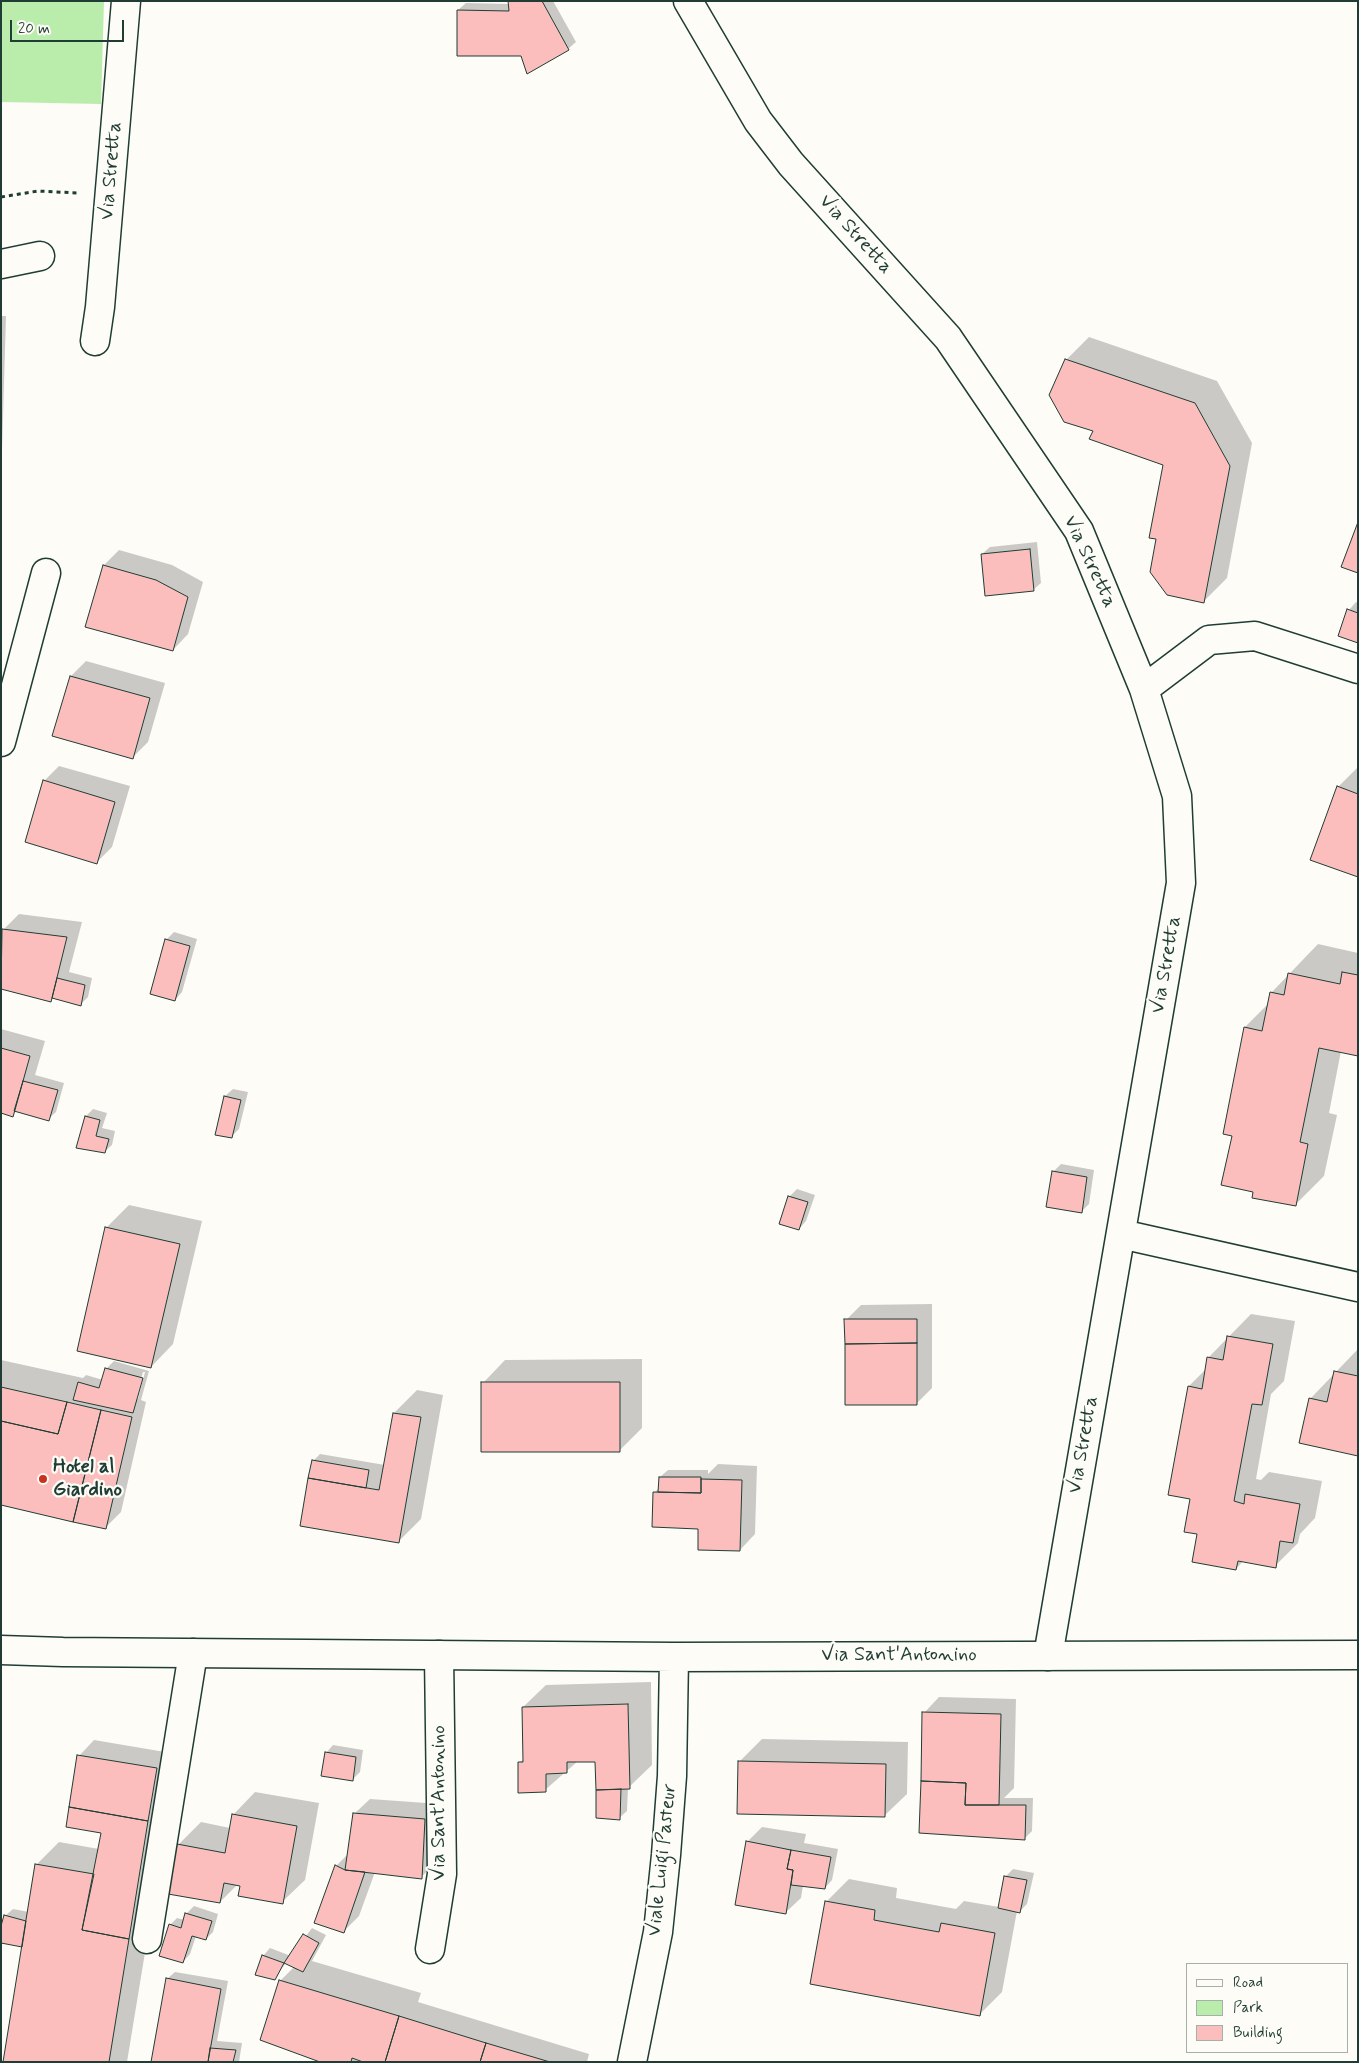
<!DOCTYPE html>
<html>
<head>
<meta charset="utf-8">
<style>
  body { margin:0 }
  #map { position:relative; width:1359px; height:2063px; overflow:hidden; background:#fdfcf7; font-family:Mynerve,sans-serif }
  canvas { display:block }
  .frame { position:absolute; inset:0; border:2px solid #1f3d34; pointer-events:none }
  .legend { position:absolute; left:1186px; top:1963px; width:162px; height:90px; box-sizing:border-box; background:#fdfcf7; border:1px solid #a4b0a9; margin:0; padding:6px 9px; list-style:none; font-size:15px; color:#1f3d34 }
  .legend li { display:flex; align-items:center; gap:10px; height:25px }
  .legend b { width:25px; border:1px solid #a4b0a9 }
  .scale { position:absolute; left:10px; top:20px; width:114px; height:22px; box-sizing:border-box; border:2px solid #1f3d34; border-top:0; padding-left:6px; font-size:15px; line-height:18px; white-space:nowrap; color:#1f3d34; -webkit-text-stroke:4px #fdfcf7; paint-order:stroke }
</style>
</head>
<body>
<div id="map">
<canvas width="1359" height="2063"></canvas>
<div class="frame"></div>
<ul class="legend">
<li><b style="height:6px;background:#fdfcf7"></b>Road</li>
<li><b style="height:14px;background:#baecac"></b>Park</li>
<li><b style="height:14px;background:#fbbebd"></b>Building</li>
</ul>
<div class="scale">20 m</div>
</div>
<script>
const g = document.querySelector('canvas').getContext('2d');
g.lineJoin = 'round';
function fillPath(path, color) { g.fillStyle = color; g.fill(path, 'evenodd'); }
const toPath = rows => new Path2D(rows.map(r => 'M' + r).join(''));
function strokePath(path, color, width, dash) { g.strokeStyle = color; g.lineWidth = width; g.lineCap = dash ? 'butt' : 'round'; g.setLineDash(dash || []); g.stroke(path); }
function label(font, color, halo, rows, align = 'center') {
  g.font = font + ' Mynerve,sans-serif'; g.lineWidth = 4.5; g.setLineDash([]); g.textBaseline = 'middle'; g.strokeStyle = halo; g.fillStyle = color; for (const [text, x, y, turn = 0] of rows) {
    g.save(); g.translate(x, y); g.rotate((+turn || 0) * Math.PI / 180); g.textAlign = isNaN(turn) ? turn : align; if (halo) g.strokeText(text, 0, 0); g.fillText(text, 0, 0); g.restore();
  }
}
const green = toPath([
  [1,1,104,1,101,104,1,102]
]);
const shadow = toPath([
  [509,1,553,1,576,42,568,49,522,55,458,10,466,3,510,4],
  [1,316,6,316,1,485],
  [1089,337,1217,381,1252,443,1227,578,1204,601,1157,538,1164,464,1066,360],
  [1037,542,1041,583,1033,590,982,554,990,547],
  [119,550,172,565,203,582,188,634,173,650,104,565],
  [1356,602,1358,603,1358,641,1339,635,1349,610],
  [86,661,165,683,148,742,132,758,71,676],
  [59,766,130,786,112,847,97,862,44,781],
  [1358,767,1358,876,1338,787],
  [19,914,82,922,69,972,92,978,88,997,80,1005,53,998,50,1000,1,988,1,938,3,930],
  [174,932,197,939,182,992,175,1000,166,940],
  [1318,944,1358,953,1358,1055,1341,1051,1329,1113,1337,1115,1324,1176,1295,1205,1254,1191,1233,1135,1245,1027,1269,1003,1271,993],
  [1,1029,45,1041,35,1075,64,1083,56,1112,48,1119,18,1110,12,1115,1,1112],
  [233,1089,248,1092,239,1129,231,1137,217,1134,225,1096],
  [93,1109,107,1113,102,1128,115,1131,112,1145,104,1152,78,1147,86,1116],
  [1061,1164,1094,1170,1089,1204,1081,1212,1053,1172],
  [797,1189,815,1195,806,1221,799,1229,789,1197],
  [129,1205,202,1221,173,1344,151,1367,107,1227],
  [932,1304,932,1388,917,1403,846,1320,861,1305],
  [1251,1314,1295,1321,1284,1381,1271,1394,1256,1479,1261,1480,1269,1472,1322,1481,1315,1518,1300,1534,1298,1543,1275,1566,1244,1560,1236,1569,1198,1533,1192,1498,1189,1386,1206,1369,1208,1358],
  [1358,1349,1358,1455,1310,1399],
  [642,1359,642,1428,619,1451,483,1383,505,1360],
  [1,1360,83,1378,86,1375,103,1380,106,1369,114,1361,149,1371,141,1400,146,1402,121,1512,105,1528,1,1504],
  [143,1372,145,1372,138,1399,135,1399],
  [417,1390,443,1395,421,1519,398,1542,313,1461,320,1454,385,1465,394,1413],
  [718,1464,757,1466,755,1534,740,1550,700,1528,655,1492,660,1487,660,1477,668,1470,708,1470,708,1474],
  [651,1682,652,1765,628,1788,627,1811,619,1818,596,1760,578,1761,545,1790,519,1763,525,1758,523,1707,546,1685],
  [939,1697,1016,1699,1014,1788,1004,1798,1033,1798,1032,1831,1025,1838,924,1713],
  [762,1739,908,1742,907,1794,884,1816,740,1761],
  [94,1740,171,1753,151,1916,127,2062,4,2062,23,1946,5,1916,13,1909,29,1912,36,1865,59,1842,99,1849,102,1832,79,1756],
  [333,1745,363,1750,360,1772,352,1780,326,1753],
  [255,1792,319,1803,305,1880,282,1902,238,1884,220,1902,178,1845,201,1822,230,1828,233,1815],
  [370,1799,440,1804,437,1862,421,1877,375,1872,359,1916,344,1931,315,1922,336,1866,349,1853,354,1814],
  [762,1827,806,1834,804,1843,838,1849,832,1880,825,1888,803,1885,801,1898,785,1913,747,1842],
  [1013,1869,1034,1873,1027,1904,1020,1911,1017,1911,1002,1992,979,2015,827,1901,849,1879,897,1888,896,1898,956,1909,964,1901,999,1907,1006,1876],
  [194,1906,218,1914,213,1932,206,1939,196,1936,190,1954,183,1962,170,1925,177,1918,185,1920,186,1914],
  [312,1928,326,1935,312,1961,421,1993,418,2002,589,2054,587,2062,366,2062,359,2059,356,2062,323,2062,280,1981,294,1967,286,1963,274,1978,263,1956,270,1948,291,1956],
  [175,1972,228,1981,217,2041,242,2043,239,2062,152,2062,167,1979]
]);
const building = toPath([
  [508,1,542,1,569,50,527,74,521,56,457,56,457,10,509,11,508,1],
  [1065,359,1195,403,1230,466,1204,603,1167,595,1150,572,1156,539,1149,538,1163,465,1089,439,1093,431,1064,422,1049,395,1065,359],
  [1358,522,1358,573,1341,567,1358,522],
  [1030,549,1034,591,985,596,981,554,1030,549],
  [103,565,156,580,188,597,173,651,85,627,103,565],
  [1347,609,1358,613,1358,643,1338,636,1347,609],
  [70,676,150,698,133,759,52,736,70,676],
  [43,780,115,802,97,864,25,842,43,780],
  [1337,786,1358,794,1358,877,1310,860,1337,786],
  [2,929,67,937,51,1002,1,989,2,929],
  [165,939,190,946,175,1001,150,994,165,939],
  [1342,972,1358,975,1358,1056,1319,1048,1300,1142,1308,1144,1296,1206,1252,1198,1253,1192,1221,1185,1232,1136,1223,1134,1244,1027,1262,1031,1270,992,1284,995,1288,973,1340,984,1342,972],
  [57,978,85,985,81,1006,52,998,57,978],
  [1,1048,30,1056,13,1117,1,1113,1,1048],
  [23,1081,58,1090,49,1121,14,1111,23,1081],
  [224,1096,241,1100,232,1138,215,1135,224,1096],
  [85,1116,100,1120,96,1136,109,1139,105,1153,76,1148,85,1116],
  [1052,1171,1087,1177,1082,1213,1046,1207,1052,1171],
  [788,1196,808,1202,799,1230,779,1224,788,1196],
  [105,1227,180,1244,151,1368,77,1351,105,1227],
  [844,1319,917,1319,917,1343,845,1344,844,1319],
  [1227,1336,1273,1344,1262,1405,1252,1404,1234,1501,1244,1504,1245,1494,1300,1504,1293,1543,1280,1541,1276,1568,1238,1561,1236,1570,1192,1562,1197,1534,1184,1532,1190,1499,1168,1495,1188,1386,1202,1389,1207,1357,1223,1360,1227,1336],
  [917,1343,917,1405,845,1405,845,1344,917,1343],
  [105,1368,143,1378,133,1413,73,1400,78,1382,99,1388,105,1368],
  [1334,1371,1358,1376,1358,1456,1299,1443,1309,1398,1327,1402,1334,1371],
  [481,1382,620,1382,620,1452,481,1452,481,1382],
  [1,1387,67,1402,58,1434,1,1421,1,1387],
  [67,1402,101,1410,73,1522,1,1505,1,1421,58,1434,67,1402],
  [101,1410,132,1417,106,1529,73,1522,101,1410],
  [393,1413,421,1417,399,1543,300,1526,308,1478,379,1490,393,1413],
  [312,1460,369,1470,366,1488,308,1478,312,1460],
  [659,1477,701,1477,701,1493,658,1492,659,1477],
  [701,1479,742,1480,740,1551,698,1550,698,1529,652,1527,653,1492,701,1493,701,1479],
  [628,1704,630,1789,596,1790,595,1762,567,1762,567,1773,546,1774,546,1792,518,1793,518,1762,523,1762,522,1707,628,1704],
  [922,1712,1001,1714,999,1805,965,1805,966,1783,921,1781,922,1712],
  [325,1752,356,1757,353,1781,321,1776,325,1752],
  [77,1755,157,1768,148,1821,69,1807,77,1755],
  [738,1761,886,1764,885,1817,737,1814,738,1761],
  [921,1781,966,1783,965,1805,1026,1805,1025,1840,919,1833,921,1781],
  [621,1789,620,1820,596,1818,596,1790,621,1789],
  [69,1807,148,1821,129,1939,82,1930,101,1833,66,1827,69,1807],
  [353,1813,425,1819,422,1879,345,1870,353,1813],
  [232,1814,297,1826,283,1904,238,1896,240,1886,224,1883,220,1903,168,1894,177,1844,225,1853,232,1814],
  [746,1841,791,1850,787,1869,793,1870,786,1914,735,1905,746,1841],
  [791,1850,831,1857,825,1889,791,1885,793,1870,787,1869,791,1850],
  [35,1864,94,1874,82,1930,129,1939,109,2062,3,2062,35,1864],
  [335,1865,345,1870,365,1872,344,1933,314,1923,335,1865],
  [1004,1876,1027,1880,1020,1913,998,1908,1004,1876],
  [825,1901,875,1910,874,1920,939,1932,941,1923,995,1933,980,2016,810,1984,825,1901],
  [185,1913,212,1921,206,1940,192,1936,183,1963,159,1956,169,1924,181,1928,185,1913],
  [4,1915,26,1921,22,1947,1,1943,1,1926,4,1915],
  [303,1934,319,1943,303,1972,284,1963,303,1934],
  [262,1955,284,1963,275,1980,255,1975,262,1955],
  [166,1978,221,1989,208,2062,151,2062,166,1978],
  [279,1980,399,2016,385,2062,363,2062,352,2058,351,2062,320,2062,260,2040,279,1980],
  [399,2016,486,2043,480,2062,385,2062,399,2016],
  [486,2043,550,2062,480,2062,486,2043],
  [210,2048,236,2050,233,2062,208,2062,210,2048]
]);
const path = toPath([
  [1,197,38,191,77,193]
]);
const street = toPath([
  [688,1,758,121,791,164,948,338,1079,531,1144,689,1177,796,1181,883,1048,1656],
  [1,264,40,256],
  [95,341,100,307,126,1],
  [1144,689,1209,640,1255,636,1358,669],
  [1,742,46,573],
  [1121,1234,1358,1287],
  [147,1939,193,1653],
  [430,1949,442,1874,439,1655]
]);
const secondary = toPath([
  [1,1650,63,1652,674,1657,1358,1655],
  [632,2062,658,1932,666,1855,672,1776,674,1657]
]);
const markers = [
  [43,1479,5,"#c8321e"]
];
const streetNames = [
  ["Via Stretta",112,171,-85],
  ["Via Stretta",855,235,48],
  ["Via Stretta",1089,562,65],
  ["Via Stretta",1167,965,-80],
  ["Via Stretta",1084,1445,-80],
  ["Via Sant'Antonino",899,1656],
  ["Via Sant'Antonino",440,1803,-90],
  ["Viale Luigi Pasteur",663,1860,-84]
];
const poiNames = [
  ["Hotel al",53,1468],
  ["Giardino",53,1491]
];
fillPath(green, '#baecac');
fillPath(shadow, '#0003');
fillPath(building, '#fbbebd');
strokePath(building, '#1f3d34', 1);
strokePath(street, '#1f3d34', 31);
strokePath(secondary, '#1f3d34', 31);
strokePath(path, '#1f3d34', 3, [4, 4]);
strokePath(street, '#fdfcf7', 28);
strokePath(secondary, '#fdfcf7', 28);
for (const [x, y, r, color] of markers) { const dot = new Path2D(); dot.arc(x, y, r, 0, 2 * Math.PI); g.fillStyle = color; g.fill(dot); strokePath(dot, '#fdfcf7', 2); }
label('20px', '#1f3d34', '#fdfcf7', streetNames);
label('bold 20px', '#1f3d34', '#fdfcf7', poiNames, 'left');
</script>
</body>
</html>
